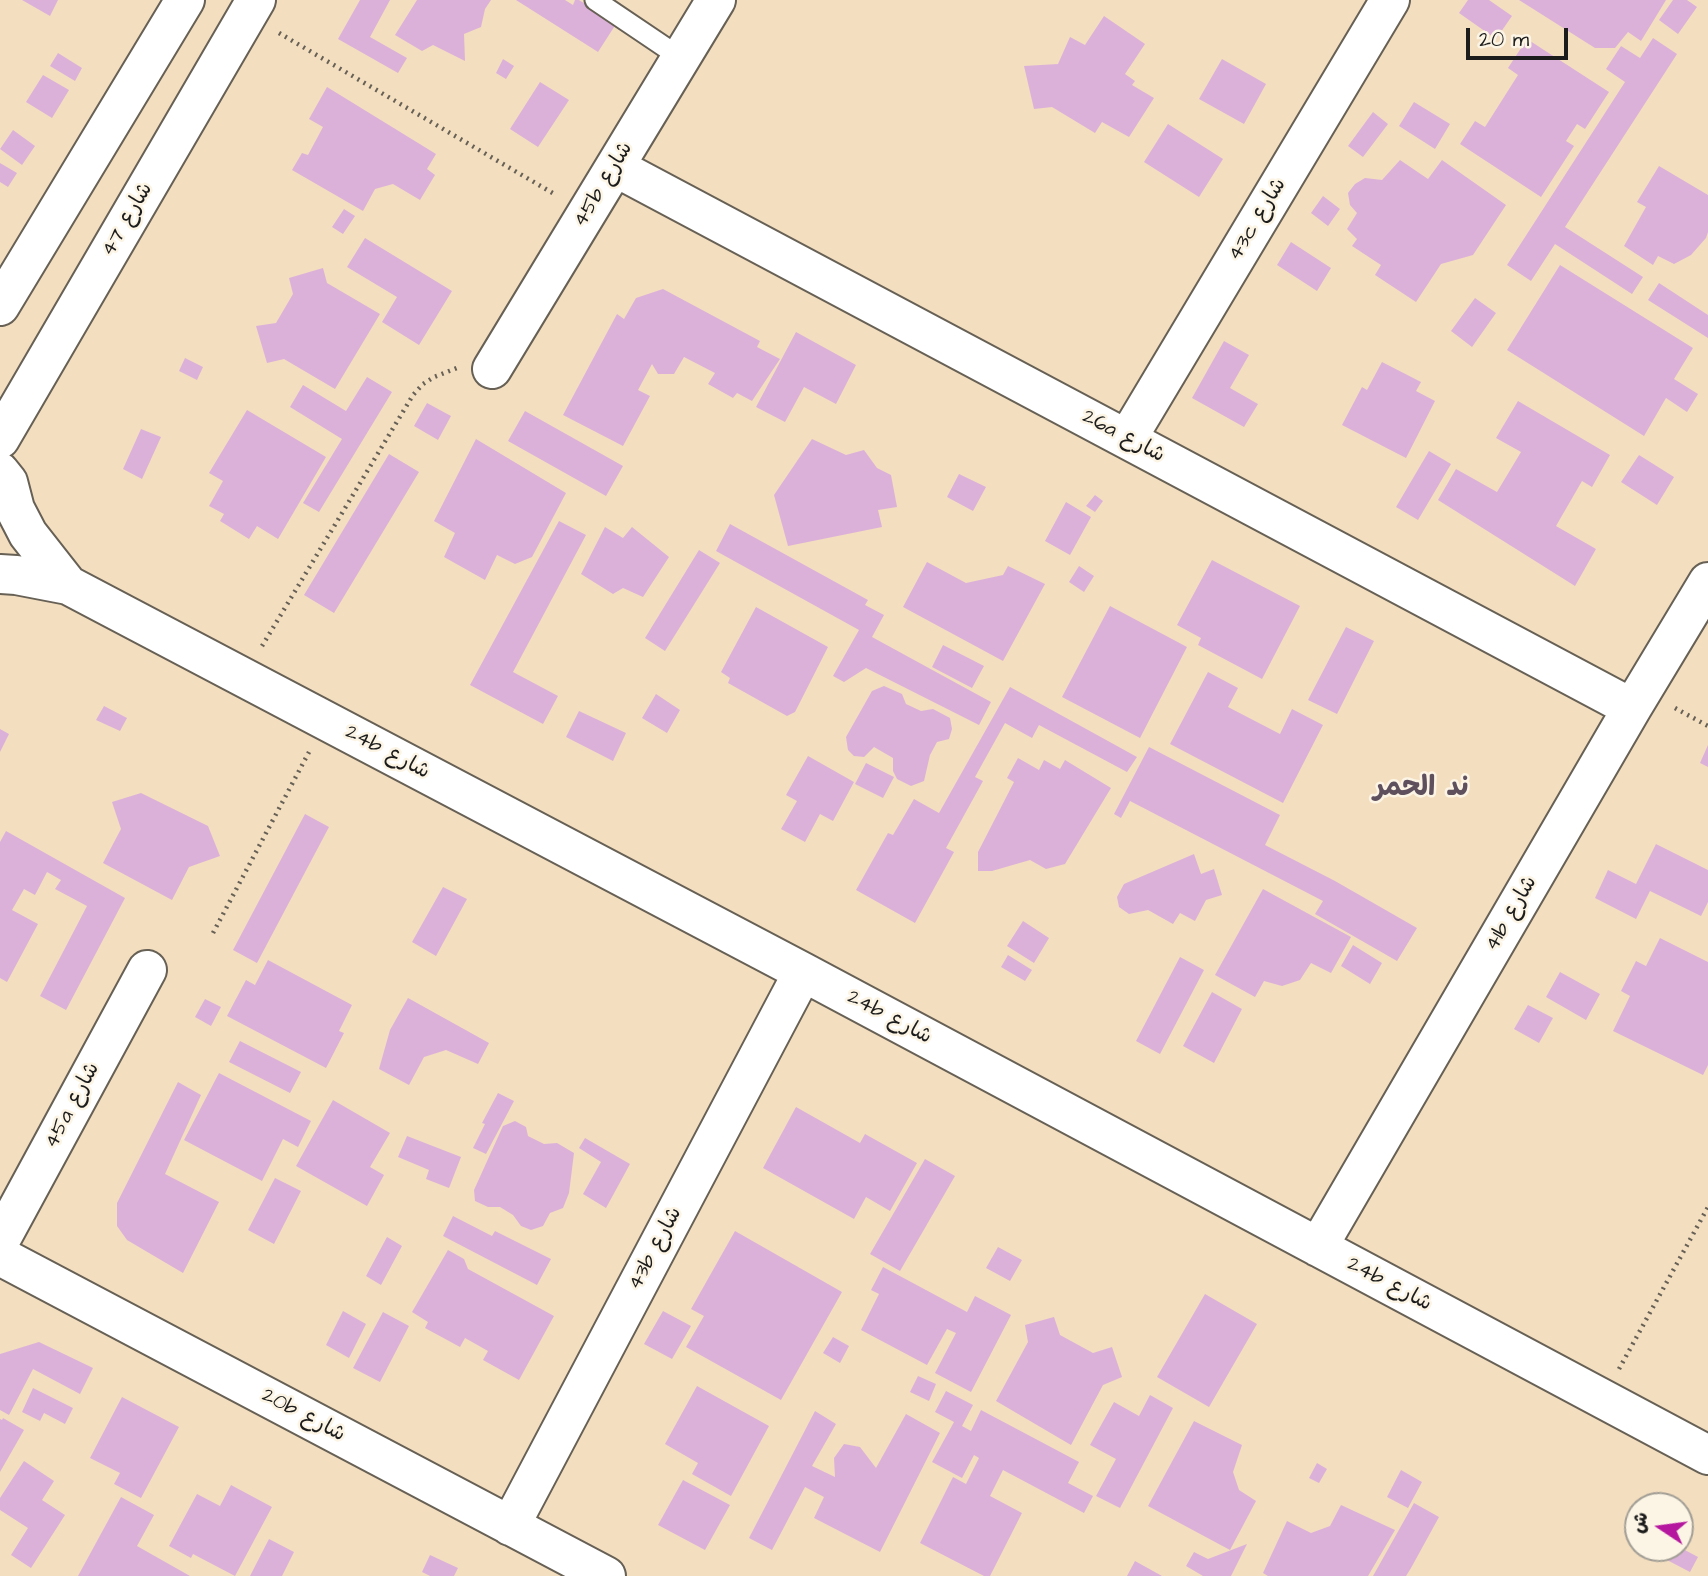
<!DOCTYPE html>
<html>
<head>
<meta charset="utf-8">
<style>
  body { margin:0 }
  #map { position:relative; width:1708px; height:1576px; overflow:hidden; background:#f3dec0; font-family:"Architects Daughter","Playpen Sans Arabic",sans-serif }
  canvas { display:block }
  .north { position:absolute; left:1624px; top:1492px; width:70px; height:70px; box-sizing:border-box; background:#fcf5e5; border:2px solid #a29e95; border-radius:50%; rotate:283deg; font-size:19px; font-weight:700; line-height:28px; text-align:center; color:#1c1c1c }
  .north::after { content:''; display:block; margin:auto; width:24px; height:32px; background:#b5179e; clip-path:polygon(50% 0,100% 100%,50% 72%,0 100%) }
  .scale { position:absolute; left:1466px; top:28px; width:102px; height:32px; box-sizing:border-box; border:4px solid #1c1c1c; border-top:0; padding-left:9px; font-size:21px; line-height:24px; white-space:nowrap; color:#1c1c1c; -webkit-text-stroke:5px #fcf5e5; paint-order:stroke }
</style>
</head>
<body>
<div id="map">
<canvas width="1708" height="1576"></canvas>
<div class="north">ش</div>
<div class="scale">20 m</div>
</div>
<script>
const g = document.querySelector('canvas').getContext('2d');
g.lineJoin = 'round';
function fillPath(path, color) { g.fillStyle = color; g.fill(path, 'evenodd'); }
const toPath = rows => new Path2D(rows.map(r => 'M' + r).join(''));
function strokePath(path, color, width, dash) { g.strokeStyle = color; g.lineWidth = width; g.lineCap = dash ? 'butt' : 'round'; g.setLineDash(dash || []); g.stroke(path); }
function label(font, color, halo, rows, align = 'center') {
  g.font = font + ' "Architects Daughter","Playpen Sans Arabic",sans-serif'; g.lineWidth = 5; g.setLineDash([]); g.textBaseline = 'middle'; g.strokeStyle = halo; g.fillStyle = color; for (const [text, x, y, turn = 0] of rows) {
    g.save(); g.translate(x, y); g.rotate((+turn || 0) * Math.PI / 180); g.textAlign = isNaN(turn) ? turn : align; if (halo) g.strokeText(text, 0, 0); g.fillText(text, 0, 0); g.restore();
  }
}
const building = toPath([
  [22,0,58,0,50,16],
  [360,0,390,0,370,37,407,58,398,73,338,39],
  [417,0,491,0,485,9,481,27,464,34,465,61,433,45,422,51,395,35],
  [516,0,565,0,573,5,575,0,579,0,616,24,598,52],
  [1468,0,1489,0,1512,16,1496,39,1459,13],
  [1519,0,1666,0,1641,41,1628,32,1615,48,1595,48],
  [1673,0,1687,0,1697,7,1678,34,1659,20],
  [1104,16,1145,44,1125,74,1135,81,1132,85,1154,98,1129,137,1102,122,1095,133,1052,107,1034,109,1024,66,1058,64,1070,37,1085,45],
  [1653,38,1677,54,1565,227,1643,277,1632,294,1555,244,1531,281,1507,265,1625,82,1606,69,1621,46,1640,58],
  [1527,39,1609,92,1585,129,1577,124,1566,141,1574,146,1541,197,1460,144,1475,121,1485,127,1518,75,1508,68],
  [58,53,82,68,75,81,50,66],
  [503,59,514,66,506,79,496,73],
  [1222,59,1266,84,1244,124,1199,99],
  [43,75,69,90,52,118,26,102],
  [540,82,569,100,538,147,510,129],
  [327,87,436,154,427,169,435,175,420,200,393,184,375,189,363,211,292,170,302,153,308,155,323,127,309,119],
  [1414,102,1450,124,1435,149,1399,126],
  [1373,112,1388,124,1363,157,1348,146],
  [1168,124,1223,159,1199,197,1144,162],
  [13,130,35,146,22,165,0,149],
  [1400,160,1428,179,1442,160,1506,205,1473,255,1441,264,1416,302,1375,275,1381,265,1352,246,1357,239,1347,229,1357,213,1350,205,1348,193,1355,184,1365,178,1382,180],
  [0,163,17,173,8,187,0,182],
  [1659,166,1708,195,1708,232,1706,238,1691,255,1674,264,1658,256,1653,265,1624,246,1646,207,1637,202],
  [1323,196,1340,209,1328,226,1311,213],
  [344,209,355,216,343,234,332,227],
  [365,238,452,291,419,345,382,322,397,297,347,267],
  [1291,242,1331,268,1317,291,1277,265],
  [1560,265,1693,348,1674,379,1698,394,1687,412,1666,398,1644,436,1507,350],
  [323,268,327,283,380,314,335,389,284,359,267,363,256,326,276,323,293,294,289,278],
  [1659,283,1708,315,1708,338,1648,300],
  [663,289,760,341,757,347,780,359,752,401,737,393,733,398,708,384,715,373,684,357,674,374,658,374,652,364,638,390,650,396,623,446,563,415,617,314,624,319,636,298],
  [1475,298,1496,313,1472,347,1451,331],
  [796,332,856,365,836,404,804,387,785,422,756,407],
  [1224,341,1249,355,1230,388,1258,404,1244,427,1192,398],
  [185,358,203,367,197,380,179,371],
  [1382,362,1421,382,1416,391,1435,401,1406,458,1342,425,1362,387,1367,390],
  [367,377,392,392,319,512,303,503,342,439,290,407,303,385,346,411],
  [1518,401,1610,455,1592,487,1582,481,1556,526,1596,549,1575,586,1438,500,1456,469,1497,492,1521,452,1496,438],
  [427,403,451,416,438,440,414,426],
  [247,410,326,457,278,539,257,526,249,539,220,521,224,514,209,506,223,481,209,473],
  [525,411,623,466,606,496,508,441],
  [141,429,161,437,142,479,123,469],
  [476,439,566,493,532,557,515,564,497,555,485,580,444,557,455,533,434,521],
  [812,439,846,455,864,450,877,468,891,475,897,507,878,510,882,527,788,546,774,495],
  [1429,451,1451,464,1418,520,1396,507],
  [389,454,419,472,334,613,304,595],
  [1639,455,1674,477,1657,505,1621,482],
  [959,474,986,487,973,511,947,497],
  [1095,495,1103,501,1095,512,1086,506],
  [1066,502,1091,517,1070,555,1045,541],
  [559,521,586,535,513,672,558,696,543,724,470,685],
  [730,524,868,600,865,605,884,615,872,637,991,702,979,725,866,668,844,682,833,676,859,630,716,551],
  [605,527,623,538,632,527,669,557,643,597,623,588,613,594,581,574],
  [699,550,720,563,665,651,645,638],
  [1212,560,1300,606,1262,679,1198,645,1201,638,1177,625],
  [927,562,966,583,1003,575,1008,566,1045,584,1003,661,903,607],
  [1079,566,1094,576,1084,592,1069,582],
  [1110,606,1187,647,1140,738,1062,697],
  [756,607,828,647,795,712,787,716,728,683,730,678,721,672],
  [1346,627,1374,641,1337,714,1308,700],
  [943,645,984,666,972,688,932,667],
  [1208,672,1238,688,1228,707,1280,734,1292,709,1323,725,1283,803,1170,744],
  [884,686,902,694,906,704,921,711,933,709,950,718,952,729,949,739,937,742,930,755,924,781,911,786,897,779,893,771,893,758,874,747,864,757,854,756,848,750,846,737,872,691],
  [1010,687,1137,757,1127,772,1039,725,1032,738,1005,723,975,777,983,781,946,848,954,852,915,923,856,890,888,833,893,835,914,799,939,813],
  [656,694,680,710,667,733,642,718],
  [104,706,127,718,120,731,96,720],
  [579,711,626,733,613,761,566,737],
  [0,729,9,734,0,752],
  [1708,745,1708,767,1700,763],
  [1149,747,1280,815,1265,845,1335,881,1417,928,1397,961,1315,914,1323,901,1130,801,1121,818,1114,814],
  [808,756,854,782,833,821,820,814,805,842,781,829,797,801,786,795],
  [1018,758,1039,770,1044,760,1060,769,1065,760,1111,788,1065,864,1046,869,1030,860,992,871,978,871,978,852,1014,782,1007,778],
  [866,763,894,777,883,798,855,784],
  [141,793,208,826,220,856,189,867,172,900,103,863,121,829,112,802],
  [305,814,329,827,257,963,233,950],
  [6,831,125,898,66,1010,40,996,87,906,55,889,61,880,47,872,35,895,24,889,12,910,38,924,7,982,0,978,0,842],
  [1656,844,1708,870,1708,902,1701,916,1650,891,1636,919,1595,898,1608,870,1636,884],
  [1194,854,1201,874,1214,869,1222,895,1206,900,1195,921,1180,913,1173,924,1148,910,1129,914,1119,907,1117,897,1124,884],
  [443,887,467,899,436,956,412,942],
  [1263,889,1351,937,1331,973,1311,963,1300,980,1282,986,1264,981,1255,997,1215,975],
  [1023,921,1049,938,1034,963,1007,946],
  [1660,938,1708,962,1708,1065,1703,1075,1613,1031,1630,996,1621,991,1636,961,1646,966],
  [1353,945,1382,963,1370,984,1341,966],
  [1008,955,1032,970,1025,981,1001,967],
  [1180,957,1204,970,1160,1054,1136,1041],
  [268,960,352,1005,339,1031,344,1033,326,1068,227,1016,246,980,255,985],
  [1560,972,1600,994,1586,1020,1546,997],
  [1212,992,1242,1009,1214,1063,1183,1046],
  [408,998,489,1043,478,1064,446,1050,424,1057,409,1085,379,1069,390,1030],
  [205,999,221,1007,211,1026,195,1017],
  [1528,1005,1553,1018,1539,1043,1514,1029],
  [240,1041,301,1072,290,1093,229,1062],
  [219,1073,311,1121,298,1147,283,1139,262,1181,184,1140],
  [178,1082,201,1095,165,1174,219,1202,183,1273,127,1240,117,1226,117,1203],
  [498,1093,514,1101,486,1154,473,1148,485,1124,482,1123],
  [333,1100,390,1133,370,1167,384,1175,367,1206,296,1166],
  [796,1107,860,1143,865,1134,917,1163,890,1211,866,1197,854,1219,763,1168],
  [515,1121,526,1127,528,1136,544,1144,557,1143,574,1153,569,1193,563,1208,550,1213,543,1226,531,1230,521,1226,513,1215,500,1207,488,1207,475,1201,474,1190,503,1126],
  [407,1136,461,1157,449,1188,426,1179,429,1170,398,1157],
  [585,1138,630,1164,606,1208,583,1194,601,1162,579,1148],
  [925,1159,955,1176,900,1271,870,1254],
  [275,1178,301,1191,274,1244,248,1230],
  [453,1216,492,1236,495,1231,551,1259,537,1285,443,1236],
  [735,1231,842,1292,781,1400,686,1347,704,1316,691,1309],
  [387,1237,402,1246,381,1285,366,1276],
  [998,1247,1022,1260,1010,1281,986,1268],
  [448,1250,464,1259,468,1269,554,1316,519,1380,483,1360,488,1351,465,1338,460,1347,425,1328,428,1322,412,1312],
  [883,1267,967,1312,975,1296,1011,1315,971,1392,935,1373,956,1333,947,1329,927,1365,861,1330,879,1294,871,1290],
  [1205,1294,1257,1324,1209,1407,1157,1377],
  [343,1311,366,1324,349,1358,326,1345],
  [663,1311,691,1326,672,1359,644,1344],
  [383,1312,409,1326,380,1382,353,1368],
  [1054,1317,1060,1335,1093,1353,1112,1347,1122,1377,1103,1385,1071,1445,996,1401,1028,1342,1025,1325],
  [833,1337,849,1346,840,1363,823,1353],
  [39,1342,93,1368,80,1394,33,1369,9,1415,0,1410,0,1354],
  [918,1376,936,1384,929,1401,910,1392],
  [697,1386,769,1426,731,1496,692,1474,698,1463,665,1444],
  [33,1388,73,1408,65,1424,44,1413,40,1421,22,1412],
  [946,1391,973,1405,962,1426,971,1431,981,1410,1079,1462,1068,1483,1093,1496,1084,1513,1003,1470,990,1496,1022,1513,990,1576,984,1576,920,1543,953,1477,966,1484,979,1458,974,1455,962,1478,932,1462,954,1422,935,1412],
  [1150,1395,1173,1408,1120,1508,1096,1496,1116,1459,1090,1445,1114,1402,1139,1416],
  [122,1397,179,1427,141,1498,114,1484,120,1473,90,1458],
  [815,1411,836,1424,812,1466,835,1477,834,1458,844,1444,860,1447,876,1468,906,1414,940,1433,880,1552,814,1518,824,1497,805,1487,772,1550,749,1538],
  [3,1418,24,1430,0,1472,0,1419,2,1420],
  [1194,1421,1242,1445,1233,1472,1239,1490,1256,1501,1230,1550,1148,1506],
  [24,1461,54,1481,42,1500,65,1515,31,1568,11,1555,28,1528,0,1510,0,1498],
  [1317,1463,1327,1469,1319,1483,1309,1478],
  [1401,1470,1422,1482,1408,1508,1387,1497],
  [683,1480,730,1505,705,1550,658,1525],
  [231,1485,272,1507,235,1576,193,1554,191,1558,169,1546,197,1494,220,1506],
  [121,1497,154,1515,137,1546,190,1576,78,1576],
  [1414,1503,1439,1517,1411,1568,1406,1576,1373,1576],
  [1341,1505,1395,1530,1368,1576,1268,1576,1263,1573,1287,1521,1311,1533,1330,1526],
  [269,1539,294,1552,282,1576,250,1576],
  [1247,1544,1231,1576,1203,1576,1186,1566,1194,1552,1208,1559],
  [1673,1548,1681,1548,1698,1557,1690,1572,1667,1560],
  [430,1555,458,1568,454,1576,430,1576,422,1572],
  [1135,1561,1162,1576,1127,1576]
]);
const path = toPath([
  [279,33,556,195],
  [262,646,413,395,423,384,434,377,457,368],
  [1675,708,1708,726],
  [213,933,309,752],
  [1619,1369,1708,1207]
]);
const lane = toPath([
  [595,0,681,58]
]);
const street = toPath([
  [615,167,1632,708],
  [492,369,716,0],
  [1127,439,1390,0],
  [0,472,8,482,15,509,28,534,68,585],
  [0,574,16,575,68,585,803,972,1708,1455],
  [0,1241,147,970],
  [1318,1247,1632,708,1708,582],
  [0,1256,606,1576],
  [510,1526,803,972]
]);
const secondary = toPath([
  [0,306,185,0],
  [0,439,256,0]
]);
const streetNames = [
  ["45b شارع",604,185,-59],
  ["شارع 47",128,220,-60],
  ["43c شارع",1258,220,-59],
  ["26a شارع",1123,437,28],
  ["24b شارع",387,753,28],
  ["41b شارع",1512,914,-60],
  ["24b شارع",889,1018,28],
  ["45a شارع",73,1106,-62],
  ["43b شارع",656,1249,-62],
  ["24b شارع",1389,1285,28],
  ["20b شارع",303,1416,28]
];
const districtNames = [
  ["ند الحمر",1421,789]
];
fillPath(building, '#dcb1d9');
strokePath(lane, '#676055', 23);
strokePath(street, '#676055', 42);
strokePath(secondary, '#676055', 42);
strokePath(path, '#676055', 4.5, [2, 5]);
strokePath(lane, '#fff', 19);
strokePath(street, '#fff', 38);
strokePath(secondary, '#fff', 38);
label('21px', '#1c1c1c', '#fcf5e5', streetNames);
label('bold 28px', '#5f505e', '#fcf5e5', districtNames);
</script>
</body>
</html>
